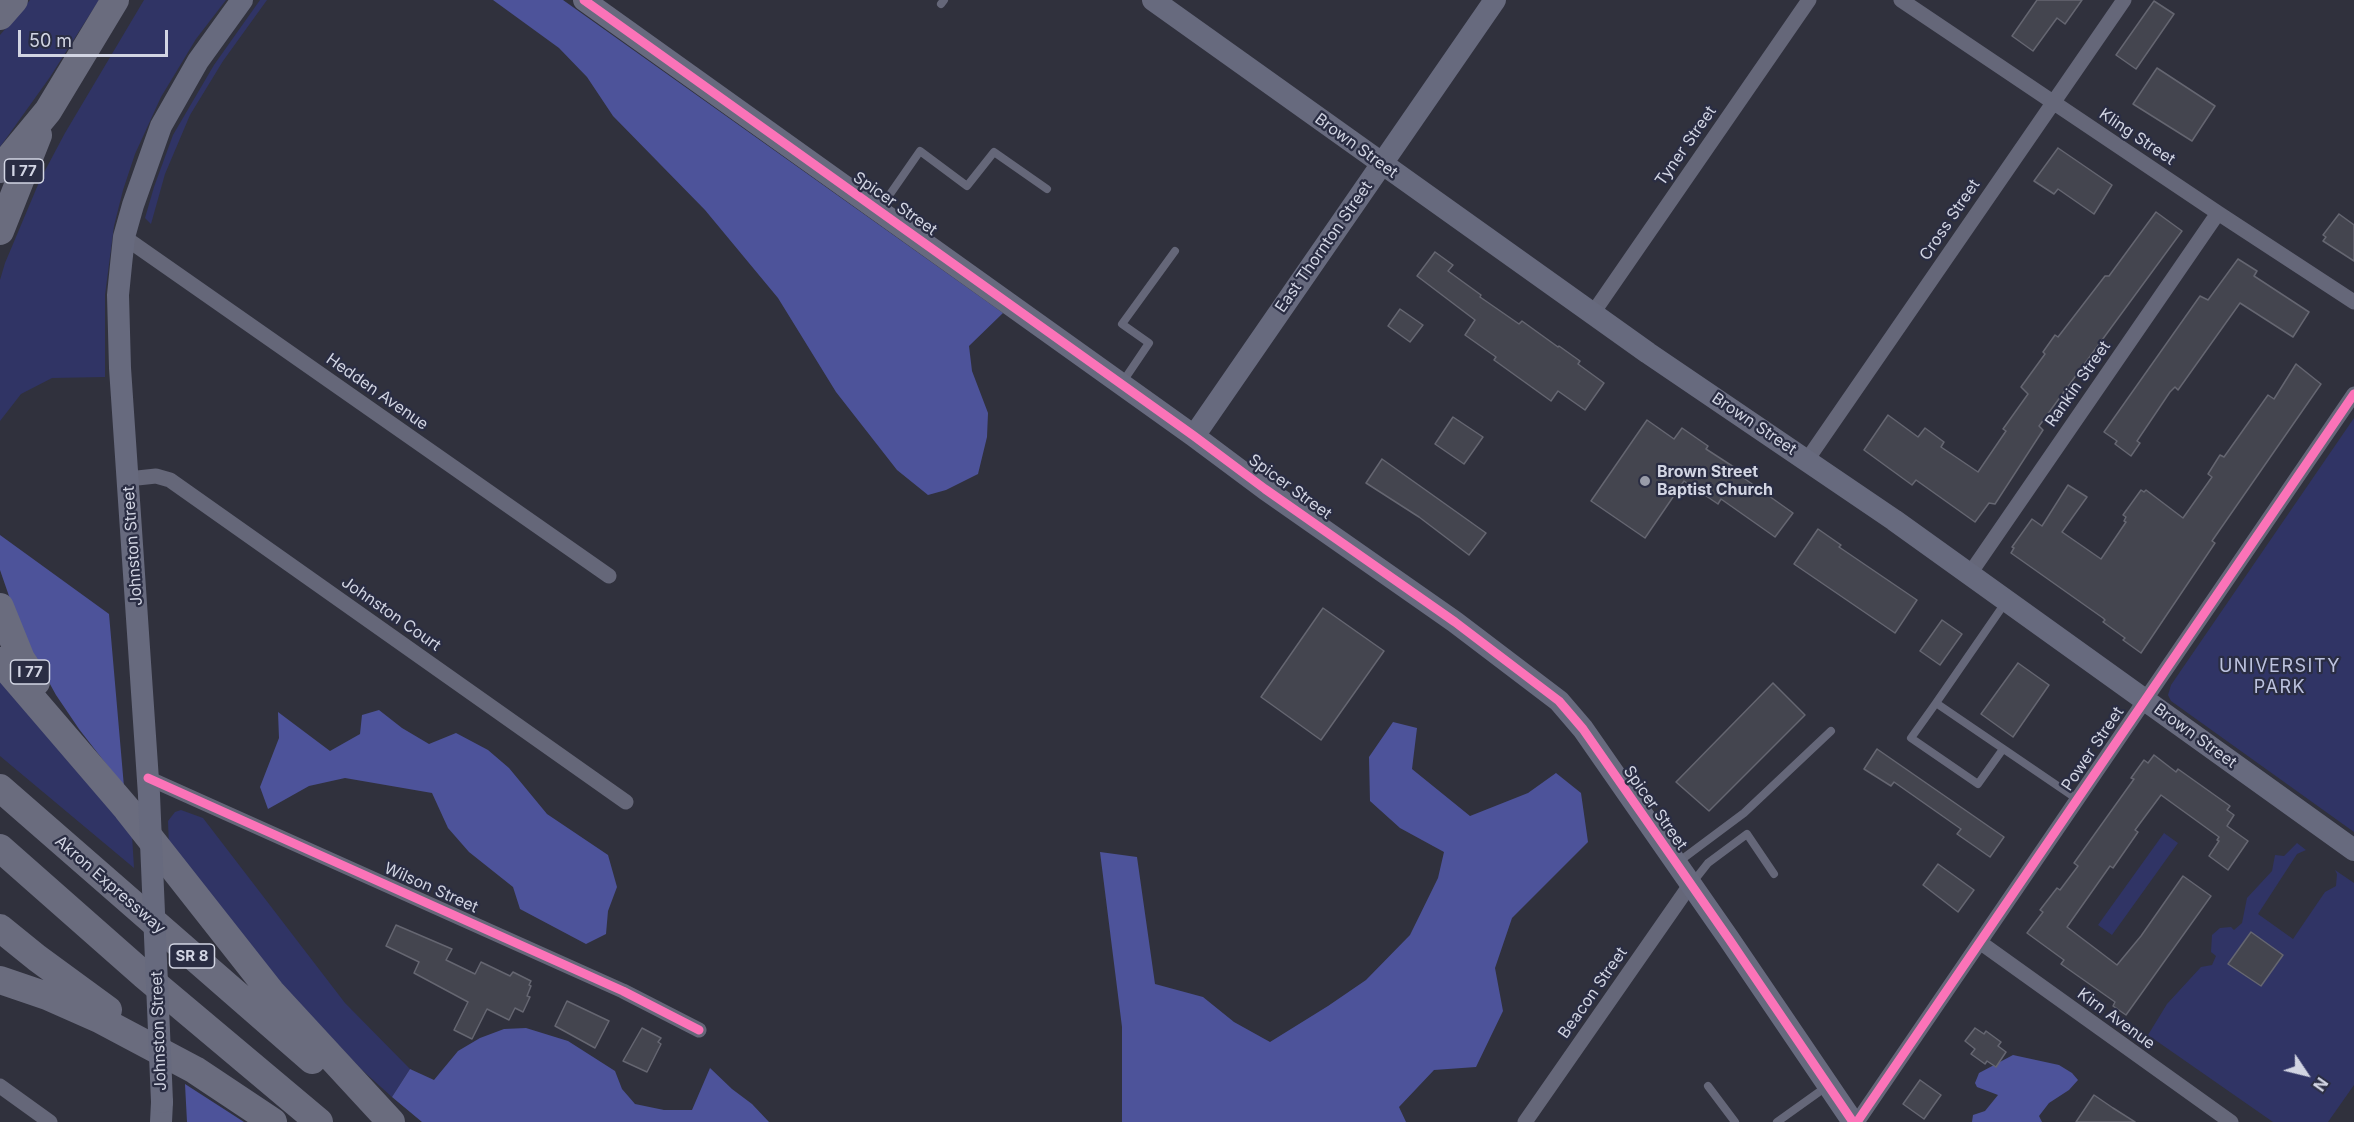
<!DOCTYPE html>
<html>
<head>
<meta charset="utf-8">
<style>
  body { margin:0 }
  #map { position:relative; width:2354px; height:1122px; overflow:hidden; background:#30313d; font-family:Inter,sans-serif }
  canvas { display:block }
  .north { position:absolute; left:2276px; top:1044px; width:60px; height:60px; -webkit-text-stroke:4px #2a2d43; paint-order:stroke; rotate:125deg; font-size:16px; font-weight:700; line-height:24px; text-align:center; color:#d2d5e3 }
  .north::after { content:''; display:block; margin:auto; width:21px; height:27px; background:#d2d5e3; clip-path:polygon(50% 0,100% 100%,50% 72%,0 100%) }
  .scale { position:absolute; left:18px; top:30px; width:150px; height:27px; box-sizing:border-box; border:3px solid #d2d5e3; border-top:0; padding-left:8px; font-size:18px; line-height:21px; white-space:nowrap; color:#d2d5e3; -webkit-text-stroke:4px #2a2d43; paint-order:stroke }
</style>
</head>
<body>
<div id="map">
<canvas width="2354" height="1122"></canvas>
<div class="north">N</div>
<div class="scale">50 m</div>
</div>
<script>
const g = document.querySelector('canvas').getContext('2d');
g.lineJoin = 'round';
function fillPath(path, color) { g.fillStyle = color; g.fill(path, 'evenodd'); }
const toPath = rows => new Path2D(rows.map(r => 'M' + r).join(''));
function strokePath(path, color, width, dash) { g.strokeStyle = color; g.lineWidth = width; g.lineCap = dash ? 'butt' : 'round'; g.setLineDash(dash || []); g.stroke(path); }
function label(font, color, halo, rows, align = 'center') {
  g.font = font + ' Inter,sans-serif'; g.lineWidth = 4.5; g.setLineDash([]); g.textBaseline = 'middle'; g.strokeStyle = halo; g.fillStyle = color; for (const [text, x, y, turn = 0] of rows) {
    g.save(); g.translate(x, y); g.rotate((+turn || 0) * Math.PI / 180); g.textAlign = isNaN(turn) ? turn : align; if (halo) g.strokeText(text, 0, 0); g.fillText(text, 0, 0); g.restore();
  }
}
const green = toPath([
  [30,0,99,0,50,77,0,147,0,35],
  [144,0,226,0,196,39,161,97,135,154,123,190,114,226,105,295,105,377,52,378,21,394,0,421,0,280,5,263,40,180,65,133],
  [260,0,267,0,223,61,190,115,165,174,151,224,145,218,154,187,173,135,214,65],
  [2354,418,2354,832,2171,701,2168,695,2171,685],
  [0,675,132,835,134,868,0,756],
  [181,810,203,818,345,1003,410,1069,392,1097,361,1069,269,971,169,847,168,821,175,812],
  [2164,833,2178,843,2112,935,2098,925],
  [2297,843,2306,850,2297,854,2258,914,2293,939,2325,892,2336,886,2337,874,2335,870,2354,883,2354,1085,2328,1122,2273,1122,2148,1035,2167,1004,2201,967,2212,965,2216,956,2211,952,2212,935,2220,928,2231,927,2234,930,2242,923,2247,898,2272,871,2275,855,2284,856]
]);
const forest = toPath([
  [493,0,563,0,1003,313,969,346,972,371,988,413,987,437,978,474,946,490,928,495,897,470,836,392,778,298,705,210,613,116,587,77,559,48],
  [0,535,109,614,124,787,79,729,56,695,35,657,18,622,0,570],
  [379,710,402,728,429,744,456,733,488,750,509,768,547,814,608,855,617,887,608,911,606,934,586,944,520,909,513,887,469,852,448,828,432,793,345,778,309,786,268,809,260,787,279,738,278,712,330,751,360,734,362,715],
  [1393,722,1417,728,1412,769,1470,816,1528,793,1556,773,1581,793,1588,842,1512,918,1495,968,1503,1011,1476,1067,1434,1070,1399,1107,1406,1122,1122,1122,1122,1027,1100,852,1137,857,1155,984,1203,997,1234,1022,1270,1042,1328,1006,1366,980,1410,935,1438,878,1444,852,1400,828,1370,801,1369,757],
  [526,1028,568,1041,615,1071,622,1089,635,1104,664,1110,692,1110,710,1068,732,1089,752,1104,769,1122,422,1122,392,1097,410,1069,434,1080,458,1051,480,1038,504,1029],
  [2013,1055,2059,1065,2072,1073,2078,1080,2069,1090,2049,1103,2039,1116,2042,1122,1972,1122,1973,1115,1985,1111,1998,1095,1977,1087,1975,1083,1979,1073],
  [185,1084,244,1122,187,1122]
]);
const building = toPath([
  [2037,0,2082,0,2065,24,2057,18,2033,51,2012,36,2037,0],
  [2154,1,2174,14,2136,69,2116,55,2154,1],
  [2157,68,2215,106,2192,141,2133,104,2157,68],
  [2058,148,2112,185,2094,214,2058,189,2054,194,2034,181,2058,148],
  [2156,212,2182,231,2039,426,2043,430,1995,504,1989,503,1975,522,1916,480,1912,485,1864,450,1888,415,1918,437,1925,428,1944,442,1941,447,1978,472,2006,431,2003,429,2028,394,2021,387,2045,354,2043,352,2055,335,2058,337,2105,276,2109,276,2156,212],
  [2339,214,2354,225,2354,261,2323,241,2326,237,2323,235,2339,214],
  [1435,252,1453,265,1448,271,1481,295,1480,297,1519,324,1522,321,1558,347,1559,346,1580,361,1578,364,1604,383,1585,410,1558,391,1551,401,1494,360,1496,357,1465,335,1475,320,1417,276,1435,252],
  [2238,259,2257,271,2254,276,2309,312,2293,337,2240,303,2178,390,2175,387,2170,392,2137,441,2140,443,2131,456,2115,444,2117,441,2104,432,2200,296,2208,300,2238,259],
  [1400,309,1423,325,1410,342,1388,326,1400,309],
  [2296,364,2321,384,2212,541,2215,543,2141,653,2123,640,2125,638,2103,622,2105,620,2103,618,2011,553,2014,548,2012,547,2032,519,2042,526,2068,485,2087,497,2062,532,2101,559,2126,522,2124,521,2126,517,2123,515,2141,490,2144,492,2146,490,2183,518,2212,477,2208,474,2220,455,2224,457,2268,395,2274,399,2296,364],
  [1453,417,1483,437,1464,464,1435,444,1453,417],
  [1647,420,1674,439,1682,428,1708,446,1706,449,1740,471,1738,474,1793,513,1775,537,1721,499,1718,504,1684,481,1645,538,1591,501,1647,420],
  [1382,459,1486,533,1469,555,1419,517,1366,483,1382,459],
  [1818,529,1841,545,1839,547,1917,600,1895,633,1794,564,1818,529],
  [1323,608,1384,651,1321,740,1261,697,1323,608],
  [1942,620,1962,634,1940,665,1920,651,1942,620],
  [2018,663,2049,685,2013,737,1981,714,2018,663],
  [1773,683,1805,715,1709,811,1676,782,1773,683],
  [1877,749,2004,837,1990,857,1957,834,1961,829,1894,782,1891,786,1864,769,1877,749],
  [2154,755,2176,772,2178,769,2230,806,2227,810,2234,815,2227,826,2248,841,2228,870,2209,856,2219,841,2217,840,2219,837,2161,795,2135,830,2138,832,2113,868,2110,866,2067,927,2117,965,2141,936,2183,876,2211,896,2126,1015,2113,1006,2115,1002,2061,964,2064,960,2027,933,2043,912,2040,910,2057,888,2060,890,2078,866,2074,863,2134,779,2131,778,2144,760,2148,763,2154,755],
  [1938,864,1974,890,1958,912,1923,885,1938,864],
  [396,925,452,949,446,960,475,974,481,962,510,976,513,972,531,981,529,985,531,986,527,996,530,997,523,1012,515,1008,509,1020,487,1009,472,1039,454,1030,468,1002,414,973,419,962,386,946,396,925],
  [2251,932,2283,955,2261,986,2228,964,2251,932],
  [567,1001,609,1021,595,1048,555,1026,567,1001],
  [642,1028,661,1038,658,1042,661,1044,647,1072,623,1061,642,1028],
  [1975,1028,1984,1034,1986,1031,2001,1042,1998,1046,2006,1052,1996,1067,1987,1061,1985,1064,1971,1054,1975,1049,1965,1041,1975,1028],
  [1920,1080,1941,1095,1924,1119,1903,1104,1920,1080],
  [2094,1095,2113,1108,2135,1122,2076,1122,2094,1095]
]);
const lane = toPath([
  [941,4,944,0],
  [879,210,920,151,967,186,994,152,1047,189],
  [1122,383,1149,343,1122,324,1175,251],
  [2005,603,1936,703,2077,799],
  [1936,703,1911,738,1978,784,2003,749],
  [1677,863,1744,813,1831,731],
  [1693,882,1708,863,1747,834,1774,874],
  [1708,1086,1735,1122],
  [1777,1122,1826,1087]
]);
const street = toPath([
  [1901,0,2218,213,2354,302],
  [124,237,609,576],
  [1593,313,1809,0],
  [1807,460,2124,0],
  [128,479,156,476,170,480,626,802],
  [1969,575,2218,213],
  [148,778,623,991,699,1030],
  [1981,943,2231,1122],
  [0,1086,50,1122],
  [1525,1122,1690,885],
  [1857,1122,2354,394]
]);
const secondary = toPath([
  [584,0,1194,436,1265,489,1455,622,1559,701,1583,729,1729,939,1853,1122],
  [1153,0,1648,353,1894,520,2354,850],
  [1194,436,1495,0],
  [149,795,120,368,118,295,121,265,124,237,133,205,161,126,198,61,242,0],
  [161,1122,162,1102]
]);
const highway = toPath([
  [0,16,14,0],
  [0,169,48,111,115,0],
  [0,231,38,135],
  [0,607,21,659,36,682],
  [0,661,127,809,271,992,391,1122],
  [0,788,312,1060],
  [0,848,144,975,319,1122],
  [0,928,37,958,108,1010],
  [0,980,47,996,99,1019,195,1070,273,1122]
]);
const secondaryBridge = toPath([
  [149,795,162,1102]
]);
const cycleway = toPath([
  [584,0,1194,436,1265,489,1455,622,1559,701,1583,729,1729,939,1853,1122],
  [148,778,623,991,699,1030],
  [1857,1122,2354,394]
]);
const markers = [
  [1645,481,6,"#999ca9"]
];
const shields = [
  [24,171,39],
  [30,672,39],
  [192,956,45]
];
const shieldNames = [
  ["I 77",24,171],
  ["I 77",30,672],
  ["SR 8",192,956]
];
const streetNames = [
  ["Kling Street",2137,137,34],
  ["Brown Street",1356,146,36],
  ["Tyner Street",1686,146,-55],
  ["Spicer Street",895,204,35],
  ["Cross Street",1950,220,-56],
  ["East Thornton Street",1324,247,-55],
  ["Rankin Street",2078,384,-55],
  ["Hedden Avenue",377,392,35],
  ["Brown Street",1754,424,34],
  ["Spicer Street",1290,487,36],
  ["Johnston Street",133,546,-94],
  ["Johnston Court",391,614,35],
  ["Brown Street",2195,736,36],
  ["Power Street",2093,749,-56],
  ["Spicer Street",1655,808,55],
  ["Akron Expressway",110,885,41],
  ["Wilson Street",431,888,24],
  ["Beacon Street",1593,993,-55],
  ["Kirn Avenue",2116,1019,36],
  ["Johnston Street",159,1031,-92]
];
const poiNames = [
  ["Brown Street",1657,472],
  ["Baptist Church",1657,490]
];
const neighbourhoodNames = [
  ["UNIVERSITY",2280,667],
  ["PARK",2280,688]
];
fillPath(green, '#303465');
fillPath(forest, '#4d539a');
fillPath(building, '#44454f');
strokePath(building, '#656671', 1.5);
strokePath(lane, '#656779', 8);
strokePath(street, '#656779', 15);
strokePath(secondary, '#676a7e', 22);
strokePath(highway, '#6a6c7e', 28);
strokePath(secondaryBridge, '#676a7e', 22);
strokePath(cycleway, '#fb73b8', 9);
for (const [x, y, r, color] of markers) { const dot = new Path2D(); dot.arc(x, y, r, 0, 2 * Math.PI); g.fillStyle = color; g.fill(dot); strokePath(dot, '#2a2d43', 2); }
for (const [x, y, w] of shields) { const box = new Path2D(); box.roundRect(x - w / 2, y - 12, w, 24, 4.5); g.fillStyle = '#2a2d43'; g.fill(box); strokePath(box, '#d2d5e3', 1.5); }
label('bold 15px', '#d2d5e3', null, shieldNames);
label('16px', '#d2d5e3', '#2a2d43', streetNames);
label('bold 16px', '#d2d5e3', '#2a2d43', poiNames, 'left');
g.letterSpacing = '1.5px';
label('18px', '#bdc3df', '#2a2d43', neighbourhoodNames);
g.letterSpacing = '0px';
</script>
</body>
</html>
